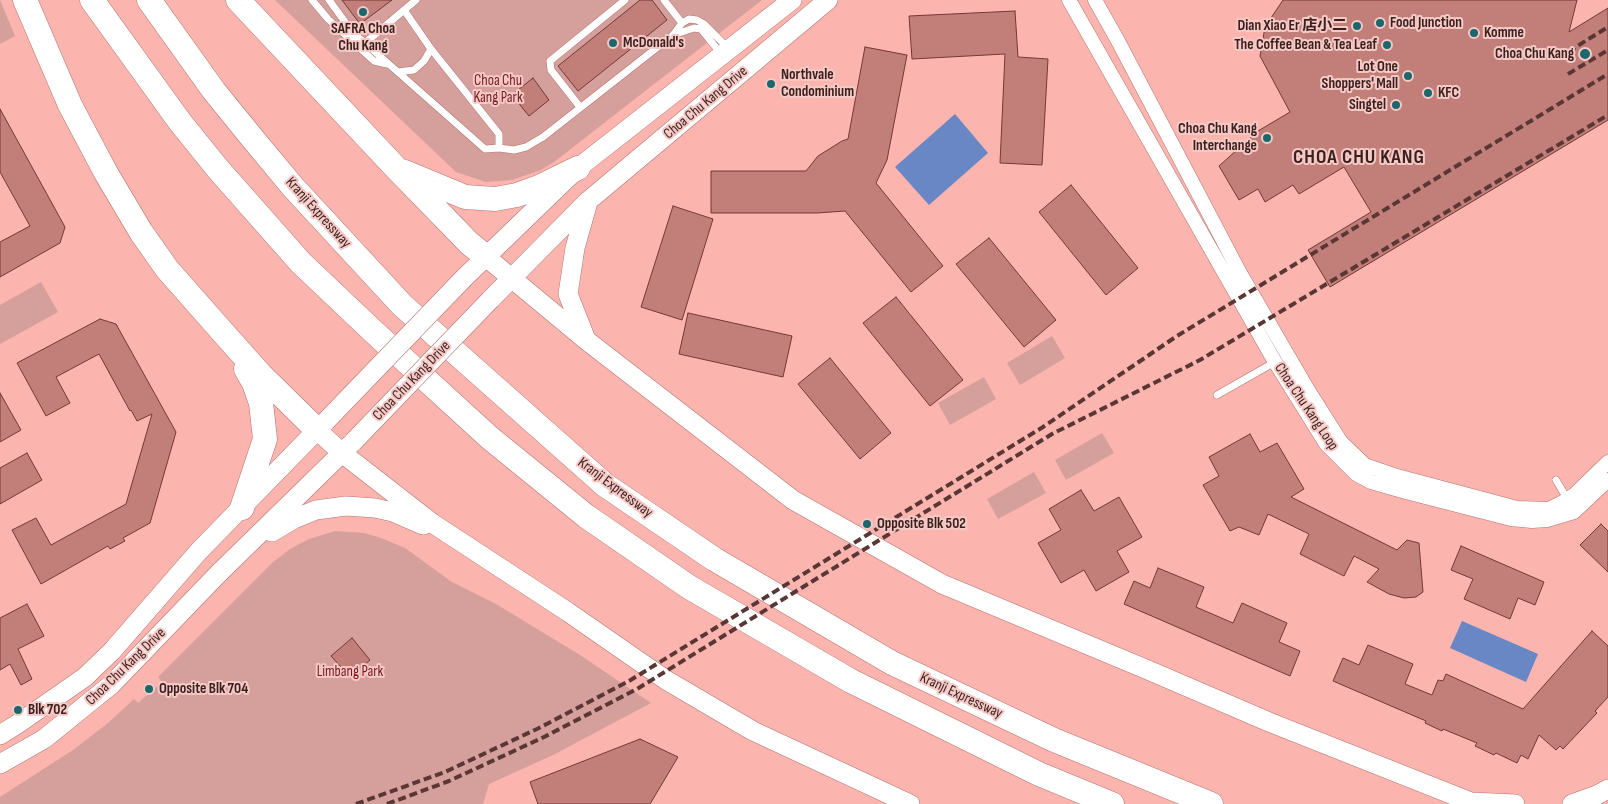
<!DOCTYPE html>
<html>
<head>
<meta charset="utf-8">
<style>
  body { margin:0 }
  canvas { display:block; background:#fbb4ae }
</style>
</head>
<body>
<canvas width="1608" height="804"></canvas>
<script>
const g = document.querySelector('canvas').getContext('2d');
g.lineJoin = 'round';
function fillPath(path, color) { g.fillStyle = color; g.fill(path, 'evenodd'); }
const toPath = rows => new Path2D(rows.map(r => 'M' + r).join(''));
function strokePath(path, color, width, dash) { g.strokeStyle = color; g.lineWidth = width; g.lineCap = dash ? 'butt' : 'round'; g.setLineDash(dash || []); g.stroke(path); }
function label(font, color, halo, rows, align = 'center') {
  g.font = font + ' "Sofia Sans Condensed","Noto Sans SC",sans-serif'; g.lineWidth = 4; g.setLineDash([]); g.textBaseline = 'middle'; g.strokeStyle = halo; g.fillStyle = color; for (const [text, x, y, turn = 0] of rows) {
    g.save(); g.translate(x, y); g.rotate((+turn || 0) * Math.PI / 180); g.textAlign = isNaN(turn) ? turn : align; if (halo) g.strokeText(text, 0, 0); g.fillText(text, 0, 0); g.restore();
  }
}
const green = toPath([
  [0,0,15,36,0,44],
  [275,0,762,0,554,162,541,170,512,180,486,182,456,172],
  [41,282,58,312,0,344,0,305],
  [1052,336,1065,358,1020,385,1007,363],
  [984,377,996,399,950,425,938,403],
  [1102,433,1114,453,1066,480,1055,460],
  [1034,472,1046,493,998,519,987,499],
  [335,531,364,533,381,538,405,548,452,582,496,604,580,655,651,703,553,755,489,784,483,804,0,804,0,797,73,750,108,723,134,699,138,703,162,682,158,677,272,563,290,549,309,539]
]);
const water = toPath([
  [955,114,988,153,929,205,895,167],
  [1462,621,1538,654,1526,682,1450,648]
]);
const building = toPath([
  [342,0,392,0,360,24,342,0],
  [640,0,652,0,667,20,578,91,558,66,640,0],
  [1283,0,1577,0,1569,32,1608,8,1608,120,1330,287,1308,250,1371,212,1344,167,1299,194,1293,185,1265,202,1258,189,1239,200,1219,166,1258,131,1290,112,1260,56,1265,27,1283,0],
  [1015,11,1018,57,1048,59,1042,165,1000,163,1005,54,912,59,909,16,1015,11],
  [865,47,907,55,887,160,876,183,943,266,911,292,845,211,817,213,711,213,711,171,806,171,818,156,842,141,848,139,865,47],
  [533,78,549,100,529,116,512,95,533,78],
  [0,109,65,227,60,243,0,277,0,242,30,226,0,172,0,109],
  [1071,185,1138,268,1106,295,1039,212,1071,185],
  [673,206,713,219,682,320,641,307,673,206],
  [989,238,1056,320,1024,347,956,264,989,238],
  [896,297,963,380,930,406,863,323,896,297],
  [688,313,792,336,783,377,679,354,688,313],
  [100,319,116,324,176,432,150,523,123,538,125,541,110,549,108,546,41,584,12,530,36,518,51,545,126,504,152,414,137,421,131,410,130,411,99,354,56,377,70,403,46,416,17,363,100,319],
  [830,358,891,433,860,459,798,384,830,358],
  [0,393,21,430,0,442,0,393],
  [1250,434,1260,452,1277,443,1304,489,1291,497,1397,550,1407,540,1419,543,1423,592,1416,597,1404,598,1389,594,1367,582,1379,569,1354,556,1344,576,1300,554,1309,534,1268,514,1259,535,1239,527,1230,531,1203,485,1219,476,1209,457,1250,434],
  [27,453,42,480,0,504,0,468,27,453],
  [1081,490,1094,511,1119,497,1142,537,1117,551,1129,572,1096,591,1084,570,1061,583,1038,543,1061,530,1049,509,1081,490],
  [1601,524,1608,531,1608,572,1580,545,1601,524],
  [1461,546,1544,582,1535,605,1518,598,1510,619,1464,599,1473,579,1451,570,1461,546],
  [1158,568,1204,587,1196,607,1233,623,1242,603,1287,623,1279,642,1300,651,1290,676,1124,604,1134,581,1150,588,1158,568],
  [27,604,44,636,18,649,32,679,21,685,10,664,0,670,0,618,27,604],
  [1592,631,1608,646,1608,697,1595,711,1597,713,1563,749,1560,746,1556,750,1539,735,1528,759,1521,755,1517,763,1496,753,1494,755,1475,746,1477,743,1443,729,1442,731,1425,723,1426,721,1333,681,1343,658,1359,665,1368,645,1413,664,1405,684,1432,695,1438,680,1443,681,1446,674,1523,709,1592,631],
  [352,638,370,660,350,677,331,656,352,638],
  [640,739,678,757,650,804,538,804,530,782,640,739]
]);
const service = toPath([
  [312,0,328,19,354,43],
  [329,0,354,34,365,43],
  [416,0,365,43,485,149,499,148,514,150,526,147,543,137,673,35,682,23,689,19,697,20,704,24,728,48],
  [664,0,682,23],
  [404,10,431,49,499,134,499,148],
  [673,35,694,28,701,29,722,55],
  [354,39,354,43,374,61,387,64],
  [398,72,414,70,424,61,431,49],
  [580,107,551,70,550,61,625,0],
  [1217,395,1275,362],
  [1556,480,1565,495,1564,502]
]);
const minor = toPath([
  [1069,0,1275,362,1326,444,1356,474,1371,482,1406,492,1511,519,1532,521,1547,520,1574,512,1608,480],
  [1095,0,1118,41,1240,273,1308,390,1341,442,1365,465,1397,476,1517,508,1549,509,1563,502,1574,495,1608,462]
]);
const secondary = toPath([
  [486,257,586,340,793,500,942,584,1148,670,1269,722,1476,804],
  [464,278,578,168,792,0],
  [490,300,588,201,828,0],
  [585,337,568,294,575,248,588,202],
  [317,430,342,453,432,523,568,612,666,680,753,731,910,804],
  [272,532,294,519,316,510,346,506,375,508,393,512,423,525,426,524],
  [0,735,19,723,85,677,112,651,199,551,325,422],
  [0,764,44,739,112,684,218,574,350,445],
  [1471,802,1515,804],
  [1572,804,1597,795,1608,789]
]);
const motorway = toPath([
  [25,0,70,105,106,173,141,232,167,269,227,337,261,375,317,430],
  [92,0,180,122,218,169,301,263,375,333,490,438,586,516,689,587,851,681,1039,774,1112,804],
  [149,0,214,91,253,139,293,187,402,305,605,485,714,559,892,663,1054,740,1211,804],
  [238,0,396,168,469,243,486,257],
  [405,172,465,197,495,199,517,195,539,187,578,168],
  [242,508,265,439,261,403,254,383,246,369]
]);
const rail = toPath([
  [1558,58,1608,27],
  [1568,74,1608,50],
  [356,804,445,772,539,728,629,681,1043,427,1177,336,1608,74],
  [387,804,449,781,544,737,637,689,1052,434,1200,360,1608,115]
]);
const secondaryBridge = toPath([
  [326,421,464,278],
  [353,442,490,300]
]);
const markers = [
  [363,12,5,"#1a676d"],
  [1380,23,5,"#1a676d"],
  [1357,26,5,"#1a676d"],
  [1474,33,5,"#1a676d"],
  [613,43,5,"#1a676d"],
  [1387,45,5,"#1a676d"],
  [1585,54,6,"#1a676d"],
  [1408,76,5,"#1a676d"],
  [771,84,5,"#1a676d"],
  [1428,93,5,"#1a676d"],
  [1396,105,5,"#1a676d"],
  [1267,138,5,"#1a676d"],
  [867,524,5,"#1a676d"],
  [149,689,5,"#1a676d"],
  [18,710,5,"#1a676d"]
];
const poiNames = [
  ["Food Junction",1390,23],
  ["Dian Xiao Er 店小二",1347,26,"right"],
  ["SAFRA Choa",363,29,"center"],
  ["Chu Kang",363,46,"center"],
  ["Komme",1484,33],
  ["McDonald's",623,43],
  ["The Coffee Bean & Tea Leaf",1377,45,"right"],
  ["Choa Chu Kang",1574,54,"right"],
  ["Lot One",1398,67,"right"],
  ["Shoppers' Mall",1398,84,"right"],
  ["Northvale",781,75],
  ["Condominium",781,92],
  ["KFC",1438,93],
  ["Singtel",1386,105,"right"],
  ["Choa Chu Kang",1257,129,"right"],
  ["Interchange",1257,146,"right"],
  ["Opposite Blk 502",877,524],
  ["Opposite Blk 704",159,689],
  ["Blk 702",28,710]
];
const parkNames = [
  ["Choa Chu",498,81],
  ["Kang Park",498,98],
  ["Limbang Park",350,672]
];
const streetNames = [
  ["Choa Chu Kang Drive",706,103,-40],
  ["Kranji Expressway",318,213,48],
  ["Choa Chu Kang Drive",412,381,-46],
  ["Choa Chu Kang Loop",1306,407,56],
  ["Kranji Expressway",615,488,37],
  ["Choa Chu Kang Drive",126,667,-44],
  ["Kranji Expressway",961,696,25]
];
const districtNames = [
  ["CHOA CHU KANG",1359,158]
];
fillPath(green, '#d59f9b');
fillPath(water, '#6987c5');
fillPath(building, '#c27f7a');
strokePath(building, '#733836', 1);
strokePath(service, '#b67470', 8);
strokePath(minor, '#b67470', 15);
strokePath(secondary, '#b67470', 20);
strokePath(motorway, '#b67470', 25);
strokePath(service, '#fff', 7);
strokePath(minor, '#fff', 14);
strokePath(secondary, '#fff', 19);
strokePath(motorway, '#fff', 24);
strokePath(rail, '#5a3735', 4, [8, 4]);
strokePath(secondaryBridge, '#b67470', 20, []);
strokePath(secondaryBridge, '#fff', 19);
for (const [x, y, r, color] of markers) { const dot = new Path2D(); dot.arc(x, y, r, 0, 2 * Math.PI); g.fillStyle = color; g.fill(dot); strokePath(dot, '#f5c9c6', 2); }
label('bold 15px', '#3a1f1d', '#f5c9c6', poiNames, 'left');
label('15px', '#78191d', '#f5c9c6', parkNames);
label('15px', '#3a1f1d', '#f5c9c6', streetNames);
g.letterSpacing = '1px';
label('bold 20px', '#3a1f1d', '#f5c9c6', districtNames);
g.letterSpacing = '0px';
</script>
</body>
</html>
